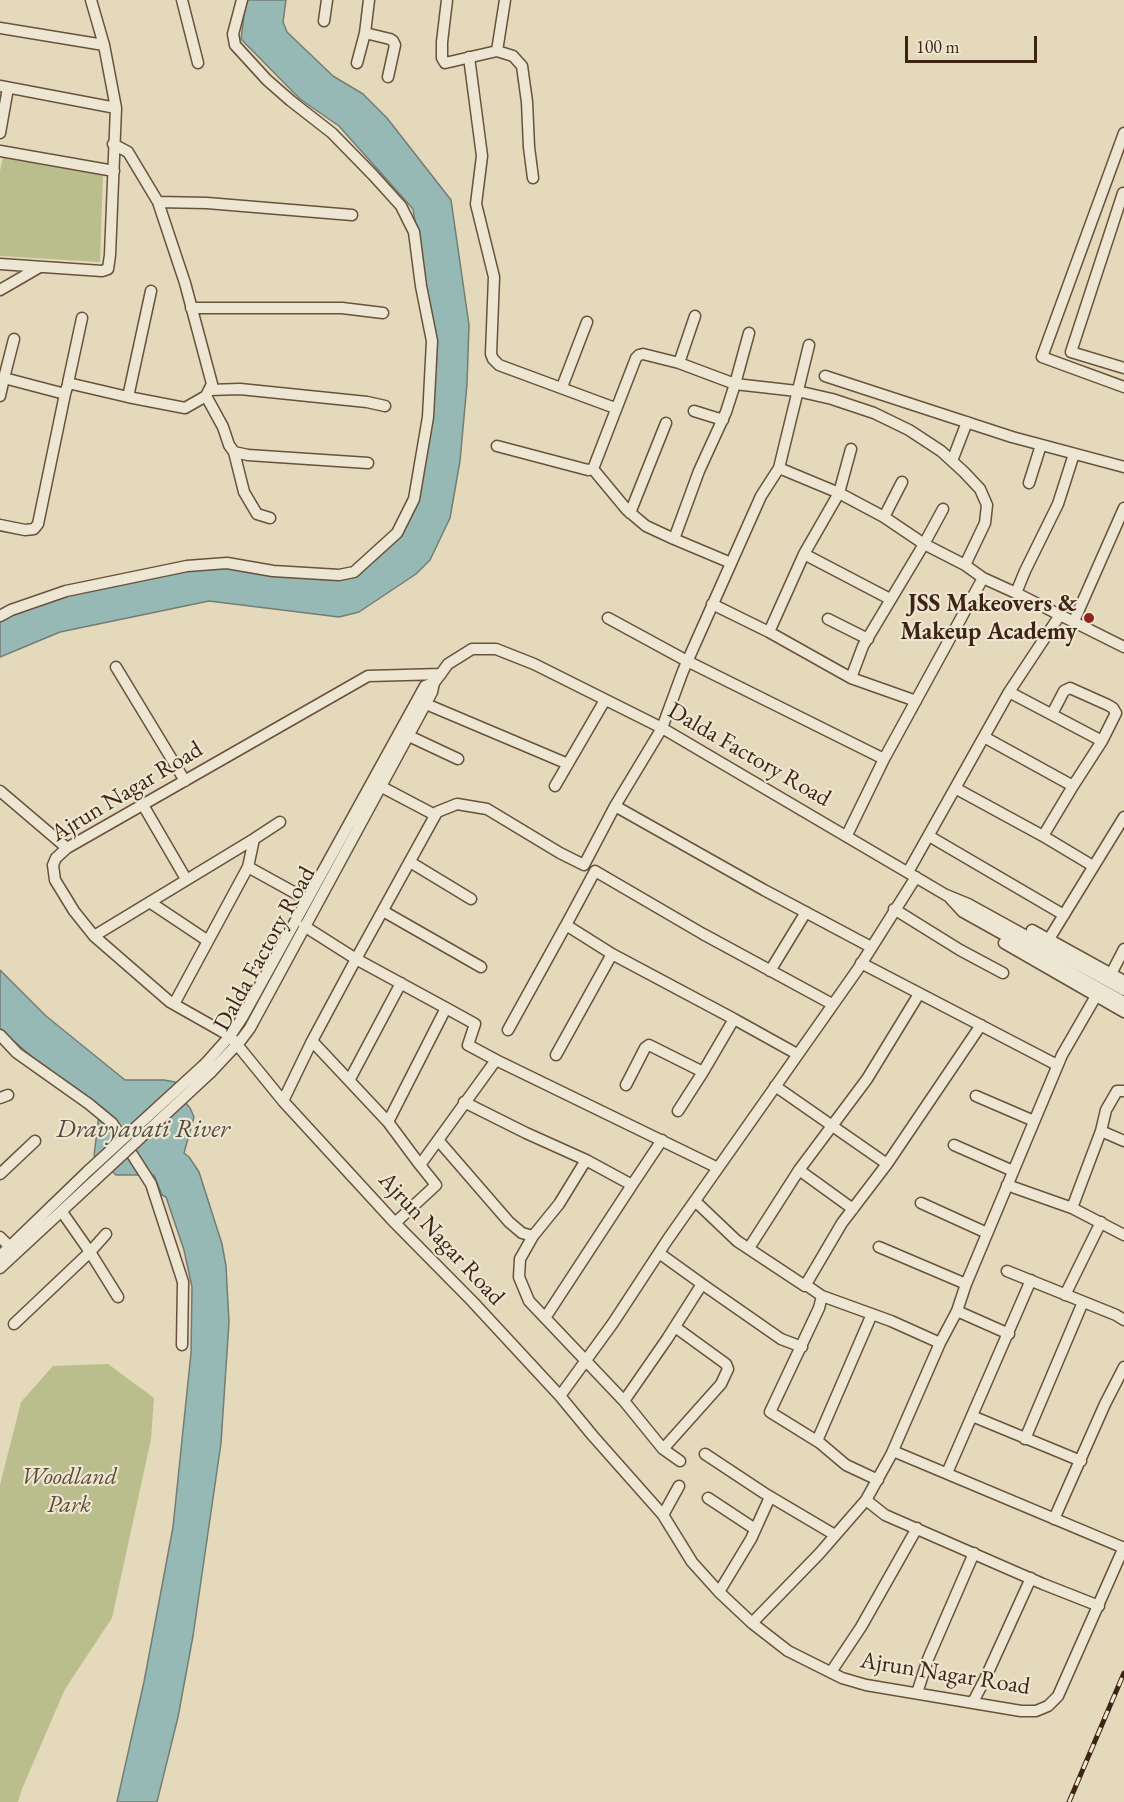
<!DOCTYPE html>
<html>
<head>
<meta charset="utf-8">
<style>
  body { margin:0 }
  #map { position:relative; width:1124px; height:1802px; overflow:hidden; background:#e4d9ba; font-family:"EB Garamond",serif }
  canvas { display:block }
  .scale { position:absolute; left:905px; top:36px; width:132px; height:27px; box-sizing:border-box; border:3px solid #3f2413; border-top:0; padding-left:8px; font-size:18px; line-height:21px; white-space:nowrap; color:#3f2413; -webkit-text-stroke:4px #ede6d2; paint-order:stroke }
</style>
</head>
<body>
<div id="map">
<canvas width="1124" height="1802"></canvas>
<div class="scale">100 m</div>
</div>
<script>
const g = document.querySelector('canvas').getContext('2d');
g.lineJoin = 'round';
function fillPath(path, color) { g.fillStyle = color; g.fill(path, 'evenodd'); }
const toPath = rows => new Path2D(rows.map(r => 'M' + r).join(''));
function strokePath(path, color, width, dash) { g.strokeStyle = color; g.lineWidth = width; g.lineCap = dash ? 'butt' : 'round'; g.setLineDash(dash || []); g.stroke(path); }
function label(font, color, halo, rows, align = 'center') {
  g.font = font + ' "EB Garamond",serif'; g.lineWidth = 4.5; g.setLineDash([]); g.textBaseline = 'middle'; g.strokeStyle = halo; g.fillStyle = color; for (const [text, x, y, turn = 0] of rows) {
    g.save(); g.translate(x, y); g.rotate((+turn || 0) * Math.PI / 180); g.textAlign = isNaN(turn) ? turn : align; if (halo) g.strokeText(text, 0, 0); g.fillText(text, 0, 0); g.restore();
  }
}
const green = toPath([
  [3,157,103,174,100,262,0,256,0,171],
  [108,1364,154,1398,151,1439,112,1618,65,1689,22,1789,18,1802,0,1802,0,1485,21,1402,53,1366]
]);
const water = toPath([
  [246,0,286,0,283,22,287,32,333,76,363,94,387,118,451,200,469,325,467,384,460,461,450,518,430,560,416,574,359,612,339,617,209,601,60,632,0,657,0,615,52,593,205,562,338,576,392,541,415,497,432,326,413,209,339,126,300,99,241,39,246,0],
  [0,970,46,1016,125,1080,164,1080,175,1082,174,1089,190,1108,194,1117,184,1153,189,1157,199,1172,222,1244,226,1266,229,1322,221,1443,193,1636,178,1717,157,1802,117,1802,144,1682,173,1527,191,1353,192,1287,184,1250,166,1197,162,1195,154,1175,116,1175,94,1156,100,1106,46,1069,0,1029,0,970]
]);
const minor = toPath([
  [182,0,198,63],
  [369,0,365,33,390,39,393,41,395,45,388,77],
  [447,0,442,42,442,58,445,63,497,51,513,56,522,66,527,102,529,147,533,178],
  [324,21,327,0],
  [0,28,104,45],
  [497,51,505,0],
  [469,57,482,156,476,204,494,277,491,354,493,359,499,365,615,408],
  [357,63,365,33],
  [0,86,116,108,104,45,91,0],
  [0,133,8,88],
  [1124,133,1042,357,1124,387],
  [113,144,128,152,158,202,185,283,212,384,206,396,185,408,128,397,151,291],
  [0,151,114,171],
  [1123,193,1071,352,1124,368],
  [158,202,207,203,352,215],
  [0,264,102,271,108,269,110,255,116,108],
  [0,290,38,268],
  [191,308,342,308,383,313],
  [695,316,679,363,735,384,726,412,699,471,674,539,731,563],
  [82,318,68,383,128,397],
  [749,333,735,384,797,391,832,399,874,413,909,430,941,451,964,472,980,489,987,505,985,523,965,565],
  [14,339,4,378,65,394,67,387],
  [825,376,1012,437,1124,467],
  [562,387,587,322],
  [209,390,240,389,367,402,385,406],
  [0,396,4,378],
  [206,396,223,427,229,445,234,452,248,455,368,463],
  [694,411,723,420],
  [497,446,588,470,593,469],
  [234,452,244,492,257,514,270,518],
  [952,461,967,422],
  [779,468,839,493,884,517,924,544,965,565,983,578,1016,593,1124,647],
  [1029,483,1041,445],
  [630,513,666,423],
  [884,517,902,482],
  [0,525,25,530,34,529,38,524,65,394],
  [674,539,646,526,627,510,593,469,636,358,639,355,643,354,679,363],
  [804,554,890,599],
  [1016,593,1025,571,1058,504,1074,454],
  [712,604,769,632,804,554,839,493,851,449],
  [0,616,11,610,66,591,187,566,227,563,273,571,339,575,354,572,397,533,414,499,428,417,432,341,421,286,414,232,401,206,373,175,332,133,291,101,267,80,235,45,233,34,242,0],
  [608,618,687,661,884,759],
  [828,619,868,639],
  [1074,621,1124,508],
  [769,632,851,678,863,646,924,544,943,509],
  [116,667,185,781],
  [441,674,368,676,67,848,56,858,53,865,55,880,74,911,94,936,170,1002,230,1036,283,1101,395,1223,472,1301,560,1396,593,1436,663,1515,692,1562,719,1592,752,1623,788,1651,842,1678,866,1685,1021,1711,1036,1711,1048,1706,1058,1696,1124,1547],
  [851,678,916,701],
  [1009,692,1102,741],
  [426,704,568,764],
  [409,736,458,759],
  [984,737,1073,786],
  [380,786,435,815],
  [555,786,605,700],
  [955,788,1043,836,1093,866],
  [0,791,67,848],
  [143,805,186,879],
  [615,806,764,890,871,947],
  [847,835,884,759,983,578],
  [929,836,1064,915],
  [1043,836,1073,786,1102,741,1116,713,1113,708,1108,705,1070,688,1064,691,1052,714],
  [254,839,280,822],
  [410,862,471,899],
  [248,867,306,899],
  [908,872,1009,692,1060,615],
  [950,898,963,912,1124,1002],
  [151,903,208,941],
  [894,909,960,950,1003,973],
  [383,911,481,967],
  [304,926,356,959,446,1008,388,1122,312,1041,356,959,437,812,457,804,487,809,560,853,584,865,615,806,662,728,683,671,761,496,779,468,809,345],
  [1032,930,1124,981],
  [94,936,254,839,248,867,174,1004],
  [1049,939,1124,817],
  [1004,943,1124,1012],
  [612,954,566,925,595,871,703,934,832,1004],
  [861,963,1057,1065],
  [770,971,806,912],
  [1111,974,1124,949],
  [508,1030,566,925],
  [0,1035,17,1053,89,1104,112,1123,151,1184,183,1282,182,1345],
  [556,1055,612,954,734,1019],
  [496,1060,718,1168],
  [205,1064,230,1036,242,1018,425,686,434,683,448,664,472,649,496,649,534,664,662,728,946,895,968,904,1124,990],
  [211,1072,241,1040,250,1028,432,692,434,683],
  [350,1079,401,983],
  [626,1085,645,1048,649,1045,703,1072,734,1019,797,1054],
  [775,1086,887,1164,981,1025],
  [976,1096,1034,1121],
  [0,1098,8,1095],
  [283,1101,312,1041],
  [678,1111,703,1072],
  [388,1122,420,1165,496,1060,468,1045,475,1024,446,1008],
  [1101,1131,1124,1141],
  [438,1140,509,1222,522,1233,533,1236,559,1204,586,1160,526,1133,464,1102],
  [954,1145,1013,1171],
  [586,1160,632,1185,662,1140],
  [0,1174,35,1141],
  [1007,1185,1072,1208,1124,1235],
  [695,1201,737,1241,805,1286,842,1223,887,1164],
  [921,1203,987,1233],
  [1072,1208,1101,1131,1106,1110,1117,1091,1124,1091],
  [853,1209,799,1170,867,1079,919,994],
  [62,1212,90,1252,118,1297],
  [395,1223,436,1185,420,1165],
  [533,1236,520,1259,519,1277,529,1301,624,1401,663,1449,680,1461],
  [0,1237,10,1247],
  [879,1247,966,1284],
  [749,1248,799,1170],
  [0,1256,88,1171],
  [0,1268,94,1181],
  [1007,1271,1116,1315,1124,1320],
  [702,1284,781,1339,802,1347],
  [806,1285,822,1296,819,1308,770,1412,820,1443,846,1465,878,1480],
  [1065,1295,1101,1222],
  [822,1296,891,1321,940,1343],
  [957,1311,1009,1334],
  [545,1318,632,1185],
  [14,1324,90,1252,106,1234],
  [560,1396,613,1323,668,1239,858,969,916,877],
  [624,1401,667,1339,702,1284,659,1253],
  [972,1416,1081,1461],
  [1025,1439,1083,1302],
  [817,1441,872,1314],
  [663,1449,721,1384,728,1369,726,1364,675,1327],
  [893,1451,1124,1548],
  [705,1454,764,1493,835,1535],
  [947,1473,1031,1280],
  [708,1498,755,1529],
  [866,1500,885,1515,1043,1584,1099,1606],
  [663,1515,679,1486],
  [1054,1519,1105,1404,1124,1367],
  [719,1592,751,1539,770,1497],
  [752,1623,819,1554,866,1500,891,1455,940,1343,957,1311,966,1284,1062,1055,1096,996],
  [831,1672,861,1627,917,1528],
  [917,1693,928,1659,974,1553],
  [973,1702,985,1679,1031,1578]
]);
const rail = toPath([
  [1069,1802,1124,1673]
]);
const minorBridge = toPath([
  [88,1171,205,1064],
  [94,1181,211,1072]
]);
const markers = [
  [1089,618,6,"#8f2418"]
];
const poiNames = [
  ["JSS Makeovers &",1077,604],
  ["Makeup Academy",1077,632]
];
const streetNames = [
  ["Dalda Factory Road",749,755,30],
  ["Ajrun Nagar Road",127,792,-31],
  ["Dalda Factory Road",265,949,-61],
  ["Ajrun Nagar Road",441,1239,47],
  ["Ajrun Nagar Road",945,1674,9]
];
const parkNames = [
  ["Woodland",69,1477],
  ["Park",69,1505]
];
const waterNames = [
  ["Dravyavati River",143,1130]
];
fillPath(green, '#b9be8c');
fillPath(water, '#96b9b5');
strokePath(water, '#737d74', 1.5);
strokePath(minor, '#68513d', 13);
strokePath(minor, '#ede6d2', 10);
strokePath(rail, '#3f2413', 5);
strokePath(rail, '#ede6d2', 3, [9]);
strokePath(minorBridge, '#68513d', 13, []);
strokePath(minorBridge, '#ede6d2', 10);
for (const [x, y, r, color] of markers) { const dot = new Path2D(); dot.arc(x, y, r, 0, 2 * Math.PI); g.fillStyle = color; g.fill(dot); strokePath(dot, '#ede6d2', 2); }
label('bold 24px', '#3f2413', '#ede6d2', poiNames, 'right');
label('24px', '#3f2413', '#ede6d2', streetNames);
label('italic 24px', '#5e4a31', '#ede6d2', parkNames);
label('italic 26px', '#55493c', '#ede6d2', waterNames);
</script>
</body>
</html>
